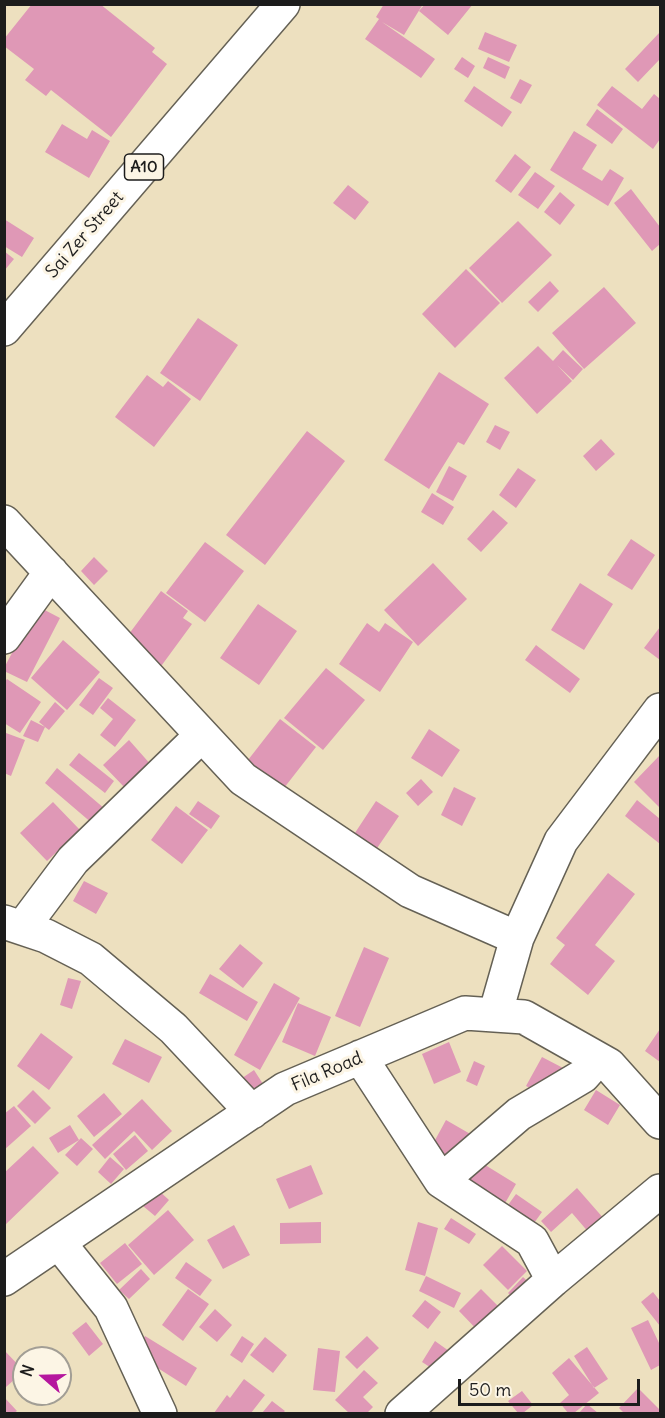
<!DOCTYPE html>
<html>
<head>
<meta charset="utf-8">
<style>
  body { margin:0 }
  #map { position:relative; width:665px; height:1418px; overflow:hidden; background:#ede0bf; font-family:Delius,sans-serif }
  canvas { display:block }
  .frame { position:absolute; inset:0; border:6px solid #1c1c1c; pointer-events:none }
  .north { position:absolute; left:12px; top:1346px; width:60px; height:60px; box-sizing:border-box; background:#fcf5e5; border:2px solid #a29e95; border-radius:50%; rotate:290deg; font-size:16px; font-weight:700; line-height:24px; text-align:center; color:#1c1c1c }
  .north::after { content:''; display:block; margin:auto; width:21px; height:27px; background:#b5179e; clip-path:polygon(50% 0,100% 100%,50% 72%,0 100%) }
  .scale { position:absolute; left:458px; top:1379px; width:182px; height:27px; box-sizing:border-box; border:3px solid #1c1c1c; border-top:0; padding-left:8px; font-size:18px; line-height:21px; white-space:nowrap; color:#1c1c1c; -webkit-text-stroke:4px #fcf5e5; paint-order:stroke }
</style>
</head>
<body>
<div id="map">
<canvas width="665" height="1418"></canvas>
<div class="frame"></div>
<div class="north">N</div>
<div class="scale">50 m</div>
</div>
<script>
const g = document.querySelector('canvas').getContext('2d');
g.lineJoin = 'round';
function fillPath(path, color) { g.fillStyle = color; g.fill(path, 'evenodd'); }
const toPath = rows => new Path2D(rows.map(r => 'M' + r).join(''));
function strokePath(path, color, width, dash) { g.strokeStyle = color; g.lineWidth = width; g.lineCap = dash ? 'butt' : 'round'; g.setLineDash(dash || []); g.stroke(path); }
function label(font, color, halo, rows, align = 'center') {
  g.font = font + ' Delius,sans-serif'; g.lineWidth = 6; g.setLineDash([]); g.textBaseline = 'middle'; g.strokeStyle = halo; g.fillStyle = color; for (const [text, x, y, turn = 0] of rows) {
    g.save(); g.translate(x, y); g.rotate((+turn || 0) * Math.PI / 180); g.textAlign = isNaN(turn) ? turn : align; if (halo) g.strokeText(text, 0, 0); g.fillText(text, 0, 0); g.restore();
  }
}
const building = toPath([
  [32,4,100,4,155,48,152,52,167,64,111,137,51,90,46,96,25,80,34,69,4,46,4,39],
  [384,4,423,4,404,35,382,22,435,59,421,78,365,39,379,19,376,17],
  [425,4,473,4,448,35,419,11],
  [485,32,517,45,509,62,478,49],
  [660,32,660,59,638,82,625,69],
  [462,57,475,66,468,78,454,69],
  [488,57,510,67,505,79,483,68],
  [520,79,532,85,521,104,510,98],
  [474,86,512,112,502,127,464,101],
  [612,86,642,109,654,94,660,99,660,139,653,149,597,105],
  [597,109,623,129,612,144,586,125],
  [62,124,87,139,92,130,110,141,89,178,45,152],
  [574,131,597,145,582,169,602,181,610,169,624,178,608,206,550,170],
  [515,154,531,167,511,193,495,181],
  [535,172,555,186,538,209,518,195],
  [348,185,369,202,355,220,333,203],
  [631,189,660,227,660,244,652,251,614,203],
  [560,192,575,205,560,225,544,212],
  [4,219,34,238,22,257,4,246],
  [518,221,552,255,502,303,469,268],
  [4,251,14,259,4,271],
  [466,269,500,303,455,348,422,314],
  [550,281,559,291,538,312,528,302],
  [604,287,636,323,584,369,552,333],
  [198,318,238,345,200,401,160,373],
  [538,346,553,361,563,350,583,369,573,380,557,365,572,381,537,414,504,378],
  [439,372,489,404,464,445,458,442,429,489,384,460],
  [147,375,163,387,168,381,191,399,154,447,115,417],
  [495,425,510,432,500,450,486,442],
  [307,431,345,461,265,565,226,535],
  [601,439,615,454,596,471,583,456],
  [449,466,467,476,453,501,436,492],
  [518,468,536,480,516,508,499,495],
  [432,493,454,507,443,525,421,512],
  [493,510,508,523,481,552,467,539],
  [631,539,655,555,632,590,607,575],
  [205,542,244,571,205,622,166,593],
  [94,557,108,571,94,585,81,571],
  [433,563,467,599,418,646,384,610],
  [580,583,613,604,584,650,551,630],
  [161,591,188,611,183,618,192,624,159,669,123,642],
  [258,604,297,631,259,685,220,658],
  [37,606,60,618,27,682,4,671,4,668],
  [367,623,379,632,385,623,413,642,380,692,339,664],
  [660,627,660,660,644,648],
  [63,640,100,672,67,710,31,678],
  [536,645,580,679,570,693,525,660],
  [326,668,365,700,323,750,284,718],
  [99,678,113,688,93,715,79,705],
  [7,679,41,702,20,733,4,723,4,683],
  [108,698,136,720,115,747,100,735,113,719,100,708],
  [55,702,65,711,49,730,45,727,38,742,23,736,31,720,45,727,39,722],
  [280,719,316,747,277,797,241,769],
  [429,729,460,750,442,777,411,758],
  [6,733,25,740,11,776,4,773,4,737],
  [129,740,152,766,127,790,103,765],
  [79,753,114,781,105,793,69,765],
  [660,755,660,808,634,782],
  [57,768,112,815,100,830,45,783],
  [421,779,433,792,418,806,406,793],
  [454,787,476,798,462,826,441,815],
  [637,800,660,819,660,844,625,816],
  [198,801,220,816,211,829,189,814],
  [376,801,399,816,371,857,349,842],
  [53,802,80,830,47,861,20,833],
  [176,806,208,830,182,864,151,840],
  [608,873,635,894,595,945,615,961,588,995,550,964,565,945,556,938],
  [84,881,108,893,96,914,73,901],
  [240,944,263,963,243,988,219,969],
  [364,947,389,958,360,1027,335,1016],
  [210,974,258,1002,247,1021,199,993],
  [68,978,81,981,72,1009,60,1005],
  [274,983,300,998,260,1070,234,1055],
  [298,1003,331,1017,315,1056,282,1042],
  [660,1029,660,1062,645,1051],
  [41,1033,73,1057,49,1090,17,1066],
  [125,1039,162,1057,149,1083,112,1064],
  [449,1042,461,1072,434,1084,422,1054],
  [542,1057,565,1069,549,1098,526,1086],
  [474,1061,485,1066,477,1086,466,1081],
  [254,1070,263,1084,236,1103,226,1089],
  [33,1090,51,1108,35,1124,17,1106],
  [596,1090,620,1105,608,1125,584,1110],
  [104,1093,122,1114,94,1137,77,1116],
  [142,1099,172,1131,152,1150,134,1131,105,1159,92,1145],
  [14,1106,31,1126,4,1150,4,1114],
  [446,1120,479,1139,461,1171,428,1153],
  [70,1125,79,1140,58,1153,49,1138],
  [135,1135,148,1151,126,1170,113,1154],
  [81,1138,93,1149,77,1166,65,1155],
  [33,1146,59,1173,4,1226,4,1173],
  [110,1157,124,1169,111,1184,98,1172],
  [477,1160,516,1184,500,1212,461,1188],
  [311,1165,323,1194,289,1209,276,1179],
  [577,1188,605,1220,590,1234,572,1213,551,1232,541,1221],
  [157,1189,169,1200,155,1216,143,1206],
  [516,1194,542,1212,516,1248,490,1230],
  [168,1210,194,1240,154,1275,128,1245],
  [451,1218,476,1234,469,1244,444,1229],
  [321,1222,321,1243,280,1244,280,1223],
  [418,1222,438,1228,425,1276,405,1270],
  [234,1225,250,1255,223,1269,207,1240],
  [125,1243,142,1264,117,1284,100,1263],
  [502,1246,527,1271,508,1290,483,1265],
  [186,1262,212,1280,200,1296,175,1278],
  [141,1269,150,1279,129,1299,119,1290],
  [426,1276,461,1293,454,1308,419,1291],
  [523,1277,538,1291,523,1307,508,1293],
  [188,1289,209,1304,183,1341,162,1325],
  [481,1289,506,1314,484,1337,459,1311],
  [653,1292,660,1301,660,1326,641,1302],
  [425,1300,441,1312,428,1329,412,1316],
  [215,1309,232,1325,217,1342,199,1327],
  [648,1320,660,1345,660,1365,651,1370,631,1328],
  [86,1322,103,1344,89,1356,72,1333],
  [145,1336,197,1368,186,1386,134,1353],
  [242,1336,254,1344,242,1363,230,1355],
  [367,1336,379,1348,357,1369,345,1357],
  [265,1337,287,1355,273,1373,250,1355],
  [435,1341,449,1351,436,1371,422,1362],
  [587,1347,608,1379,594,1388,574,1356],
  [318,1348,340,1351,335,1392,313,1390],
  [4,1350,24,1371,6,1387,4,1386],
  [569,1358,599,1393,574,1413,568,1413,560,1403,569,1395,552,1373],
  [364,1370,378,1383,363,1397,373,1407,367,1413,349,1413,335,1400],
  [244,1379,265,1395,251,1413,214,1413,227,1395,230,1398],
  [638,1388,660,1410,660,1413,624,1413,619,1408],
  [522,1391,533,1405,523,1413,518,1413,508,1401],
  [4,1397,17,1411,14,1413,4,1413],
  [272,1401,285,1411,283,1413,262,1413],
  [587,1404,598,1413,579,1413]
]);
const minor = toPath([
  [4,522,243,779,410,891,517,938],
  [4,637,51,572],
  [4,922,46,936,91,959,173,1028,252,1112],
  [22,928,73,860,202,735],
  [495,1015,517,938,561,841,660,710],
  [360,1057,441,1181,532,1241,553,1280],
  [441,1181,519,1114,583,1076,598,1059],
  [59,1243,111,1308,160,1414],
  [4,1279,285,1089,465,1013,524,1017,609,1065,660,1122],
  [402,1414,553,1280,660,1191]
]);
const highway = toPath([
  [4,329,283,4]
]);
const shields = [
  [144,167,39]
];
const shieldNames = [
  ["A10",144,167]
];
const streetNames = [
  ["Sai Zer Street",85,235,-49],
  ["Fila Road",327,1072,-23]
];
fillPath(building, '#df98b6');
strokePath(minor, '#656155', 36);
strokePath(highway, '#656155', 36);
strokePath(minor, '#fff', 33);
strokePath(highway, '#fff', 33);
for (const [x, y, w] of shields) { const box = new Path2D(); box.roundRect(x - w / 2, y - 13, w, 26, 4.5); g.fillStyle = '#fcf5e5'; g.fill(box); strokePath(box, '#1c1c1c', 1.5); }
label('bold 16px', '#1c1c1c', null, shieldNames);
label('18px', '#1c1c1c', '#fcf5e5', streetNames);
</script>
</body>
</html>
